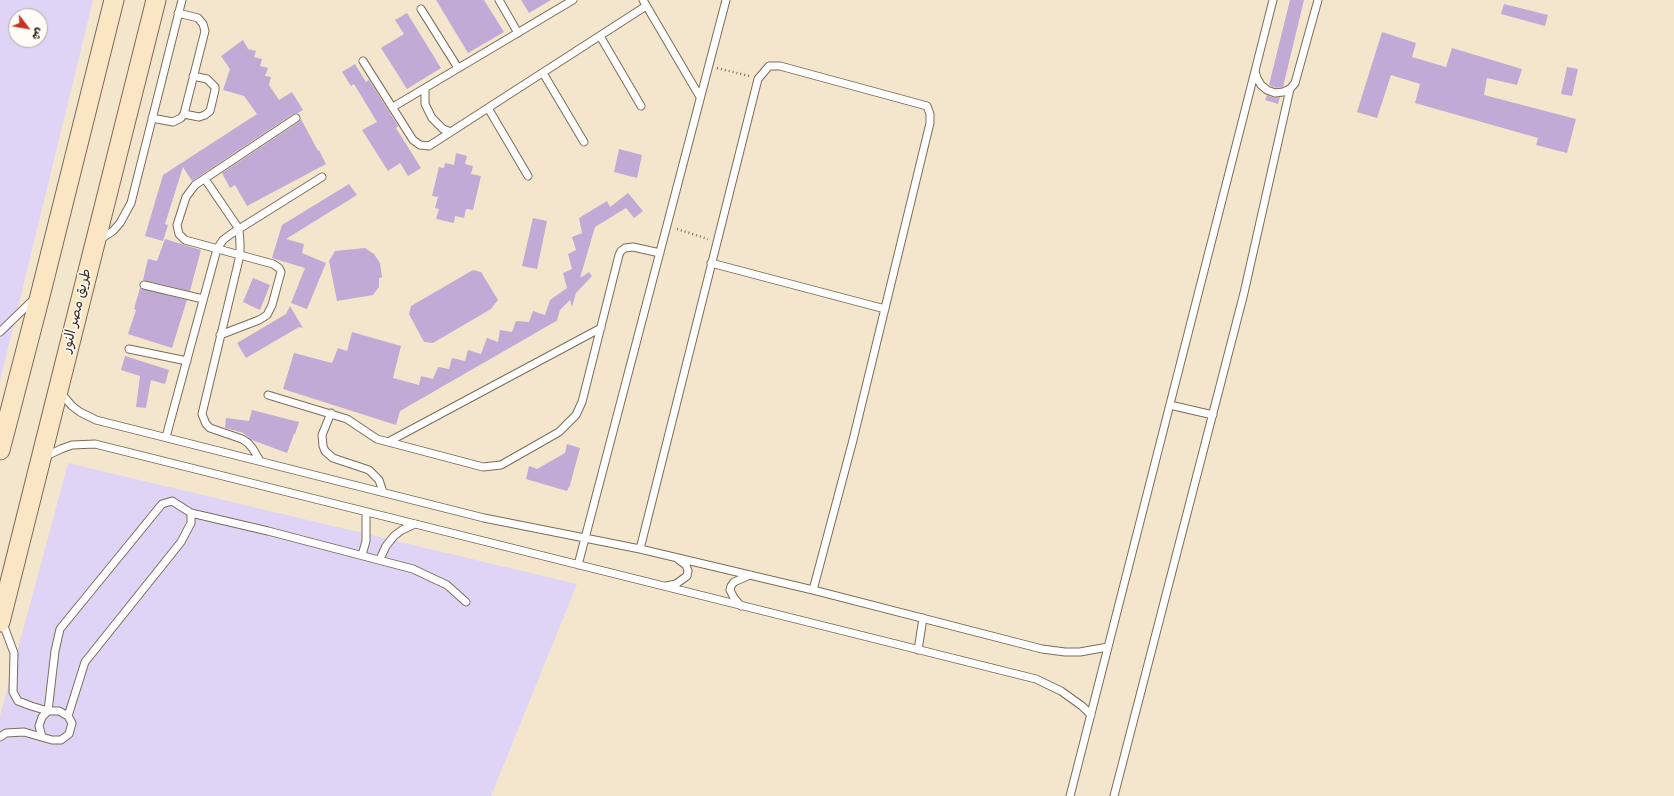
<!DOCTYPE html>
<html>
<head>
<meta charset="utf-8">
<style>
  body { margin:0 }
  #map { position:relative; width:1674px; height:796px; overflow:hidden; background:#f4e6cd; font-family:"Indie Flower","Playpen Sans Arabic",sans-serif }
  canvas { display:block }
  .north { position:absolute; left:8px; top:8px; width:40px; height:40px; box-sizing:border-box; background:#fdfcf7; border:1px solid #afa8a0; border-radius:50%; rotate:121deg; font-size:11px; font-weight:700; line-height:16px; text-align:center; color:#3b2a1e }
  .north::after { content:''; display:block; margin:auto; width:14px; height:18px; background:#c8321e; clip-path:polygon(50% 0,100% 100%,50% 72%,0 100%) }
</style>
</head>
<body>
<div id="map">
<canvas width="1674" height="796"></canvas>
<div class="north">ش</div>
</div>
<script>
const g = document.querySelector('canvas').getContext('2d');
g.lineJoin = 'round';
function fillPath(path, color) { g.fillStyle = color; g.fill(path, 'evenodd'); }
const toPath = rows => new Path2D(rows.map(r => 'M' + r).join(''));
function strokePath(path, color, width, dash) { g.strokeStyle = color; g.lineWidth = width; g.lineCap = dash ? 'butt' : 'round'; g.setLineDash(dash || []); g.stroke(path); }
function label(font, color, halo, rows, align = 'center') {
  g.font = font + ' "Indie Flower","Playpen Sans Arabic",sans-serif'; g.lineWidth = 3; g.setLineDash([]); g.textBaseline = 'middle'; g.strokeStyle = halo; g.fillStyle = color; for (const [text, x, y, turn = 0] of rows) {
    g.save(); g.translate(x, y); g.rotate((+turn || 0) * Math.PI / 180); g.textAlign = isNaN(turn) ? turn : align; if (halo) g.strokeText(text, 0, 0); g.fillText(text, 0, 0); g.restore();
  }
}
const built = toPath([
  [0,0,93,0,0,381],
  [16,16,40,16,40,40,16,40],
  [68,463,577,584,491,796,0,796,0,716]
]);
const building = toPath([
  [436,0,484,0,504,32,468,53],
  [521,0,551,0,529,13],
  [1290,0,1304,0,1283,87,1276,88,1269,85],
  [1504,4,1548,15,1545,26,1501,14],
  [407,13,441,68,407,89,381,48,404,34,395,20],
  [1382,32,1416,43,1412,57,1446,67,1452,48,1522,69,1517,85,1487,78,1484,95,1576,119,1567,153,1536,145,1538,138,1415,103,1420,84,1391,75,1377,118,1357,112],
  [243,40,248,49,256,51,254,57,262,59,260,66,268,68,265,76,271,77,269,85,279,100,292,92,303,110,298,113,293,114,192,181,183,167,165,224,168,225,163,241,145,236,163,175,257,114,244,96,223,90,230,69,221,56],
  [355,64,366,82,369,80,388,110,398,126,396,128,421,168,408,176,400,163,388,171,362,130,377,122,354,84,351,86,342,72],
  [1567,67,1578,69,1572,96,1561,94],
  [1267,95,1274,98,1280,97,1278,104,1265,100],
  [301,119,318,151,319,150,326,164,247,206,235,185,230,188,222,173,299,122],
  [619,149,642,155,637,178,614,172],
  [456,153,467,156,465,164,473,166,471,174,481,176,473,210,466,209,464,218,455,216,454,223,436,219,439,209,435,208,438,197,432,196,439,167,444,168,445,163,454,165],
  [349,184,357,195,286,239,304,244,302,253,326,263,307,309,291,303,305,268,272,258,282,225],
  [628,193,643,211,634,218,626,208,595,227,580,278,589,272,592,276,576,293,572,307,570,300,560,310,557,320,558,320,400,411,396,425,283,389,294,353,332,363,338,348,347,351,352,332,401,346,393,378,419,385,421,376,433,379,438,367,449,369,452,358,465,361,468,350,481,354,487,338,498,342,500,330,512,332,516,321,529,322,533,311,545,315,550,300,567,288,563,273,572,269,568,254,576,250,572,237,582,233,579,218,607,201,610,207],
  [533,218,547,221,537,269,522,266],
  [165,239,201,250,190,291,143,280,148,259,157,261],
  [365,248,374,254,380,263,382,277,379,278,379,287,373,295,337,301,329,261,335,251],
  [473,270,481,272,498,300,491,309,433,343,424,342,409,314,411,306],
  [253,278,270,285,260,310,243,302],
  [140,288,187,300,172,348,128,334,136,310,134,309],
  [290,306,303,328,299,327,246,358,237,343,286,314],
  [125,356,169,370,165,384,151,380,146,408,136,407,140,376,121,370],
  [252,410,299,422,295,434,294,434,287,453,252,440,244,434,244,433,225,428,226,418,249,421],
  [567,444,580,448,570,485,567,491,526,479,529,466,537,469,565,453]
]);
const path = toPath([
  [717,68,749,76],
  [677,229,708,239]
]);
const lane = toPath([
  [499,0,518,33],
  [643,0,700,97],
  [1273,0,1255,71,1257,78,1261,85,1267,90,1275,93,1283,92,1290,89,1295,83,1318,0],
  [421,9,458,68],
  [600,36,641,106],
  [363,61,413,140,420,145,429,146,646,6],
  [543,73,584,142],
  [425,88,425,104,432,118,443,129,451,132],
  [393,107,573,0],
  [488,108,528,176],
  [184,114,199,117,205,115,210,111,215,90,215,87,207,79,193,76],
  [152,118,173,122,181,118,184,114,205,31,203,24,198,18,178,13],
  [205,179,239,229,240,243,240,255,202,414,206,424,210,428,242,439,248,443,253,449,260,461],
  [99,240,113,231,120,223,131,203,182,0],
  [711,263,885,309],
  [144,285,203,299],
  [0,332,34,299],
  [220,335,259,320,267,315,272,305,281,272,279,268,273,264,185,240,179,234,177,225,186,197,195,185,296,118],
  [129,349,187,361],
  [60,392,72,406,80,412,96,420,484,518,640,549,813,590,1042,649,1065,652,1080,652,1108,647],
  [268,395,347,419,377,439,483,467,501,465,559,432,576,415,582,402,619,255,621,251,625,248,633,247,660,253],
  [1170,405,1213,415],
  [331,413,322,435,323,446,325,451,333,458,369,470,379,480,383,492],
  [166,437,217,249,223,240,231,234,322,177],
  [388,442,601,328],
  [44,457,61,449,72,445,95,444,1036,679,1061,691,1082,706,1091,715],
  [191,513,268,531,413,569,447,585,466,602],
  [640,549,758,79,769,66,780,66,927,106,930,114,930,123,853,440,813,590],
  [362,555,366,541,366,512],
  [380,559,386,546,394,536,402,530,415,524],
  [578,565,726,0],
  [666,586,676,584,687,576,688,571,686,565,679,560],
  [741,606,734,598,730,590,731,586,734,582,750,575],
  [918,650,923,618],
  [0,737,6,733,24,732,52,740,61,740,69,734,72,723,68,716,59,711,48,711,31,706,18,701,13,692,14,653,2,621],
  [42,737,39,726,42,717,48,711,55,651,60,629,162,504,172,501,191,513,191,523,181,542,85,662,68,716],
  [1070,796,1255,71],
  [1114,796,1244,293,1290,89]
]);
const secondary = toPath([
  [0,450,41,292,114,0],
  [0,622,156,0]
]);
const streetNames = [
  ["طريق مصر النور",78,311,-76]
];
fillPath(built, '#dfd4f5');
fillPath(building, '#c1aad5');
strokePath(lane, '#7c6c5b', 9);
strokePath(secondary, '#7c6c5b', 21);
strokePath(path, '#7c6c5b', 2.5, [1, 3]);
strokePath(lane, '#fff', 7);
strokePath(secondary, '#fbe6c4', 19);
label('14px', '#3b2a1e', '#fdfcf7', streetNames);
</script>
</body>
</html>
